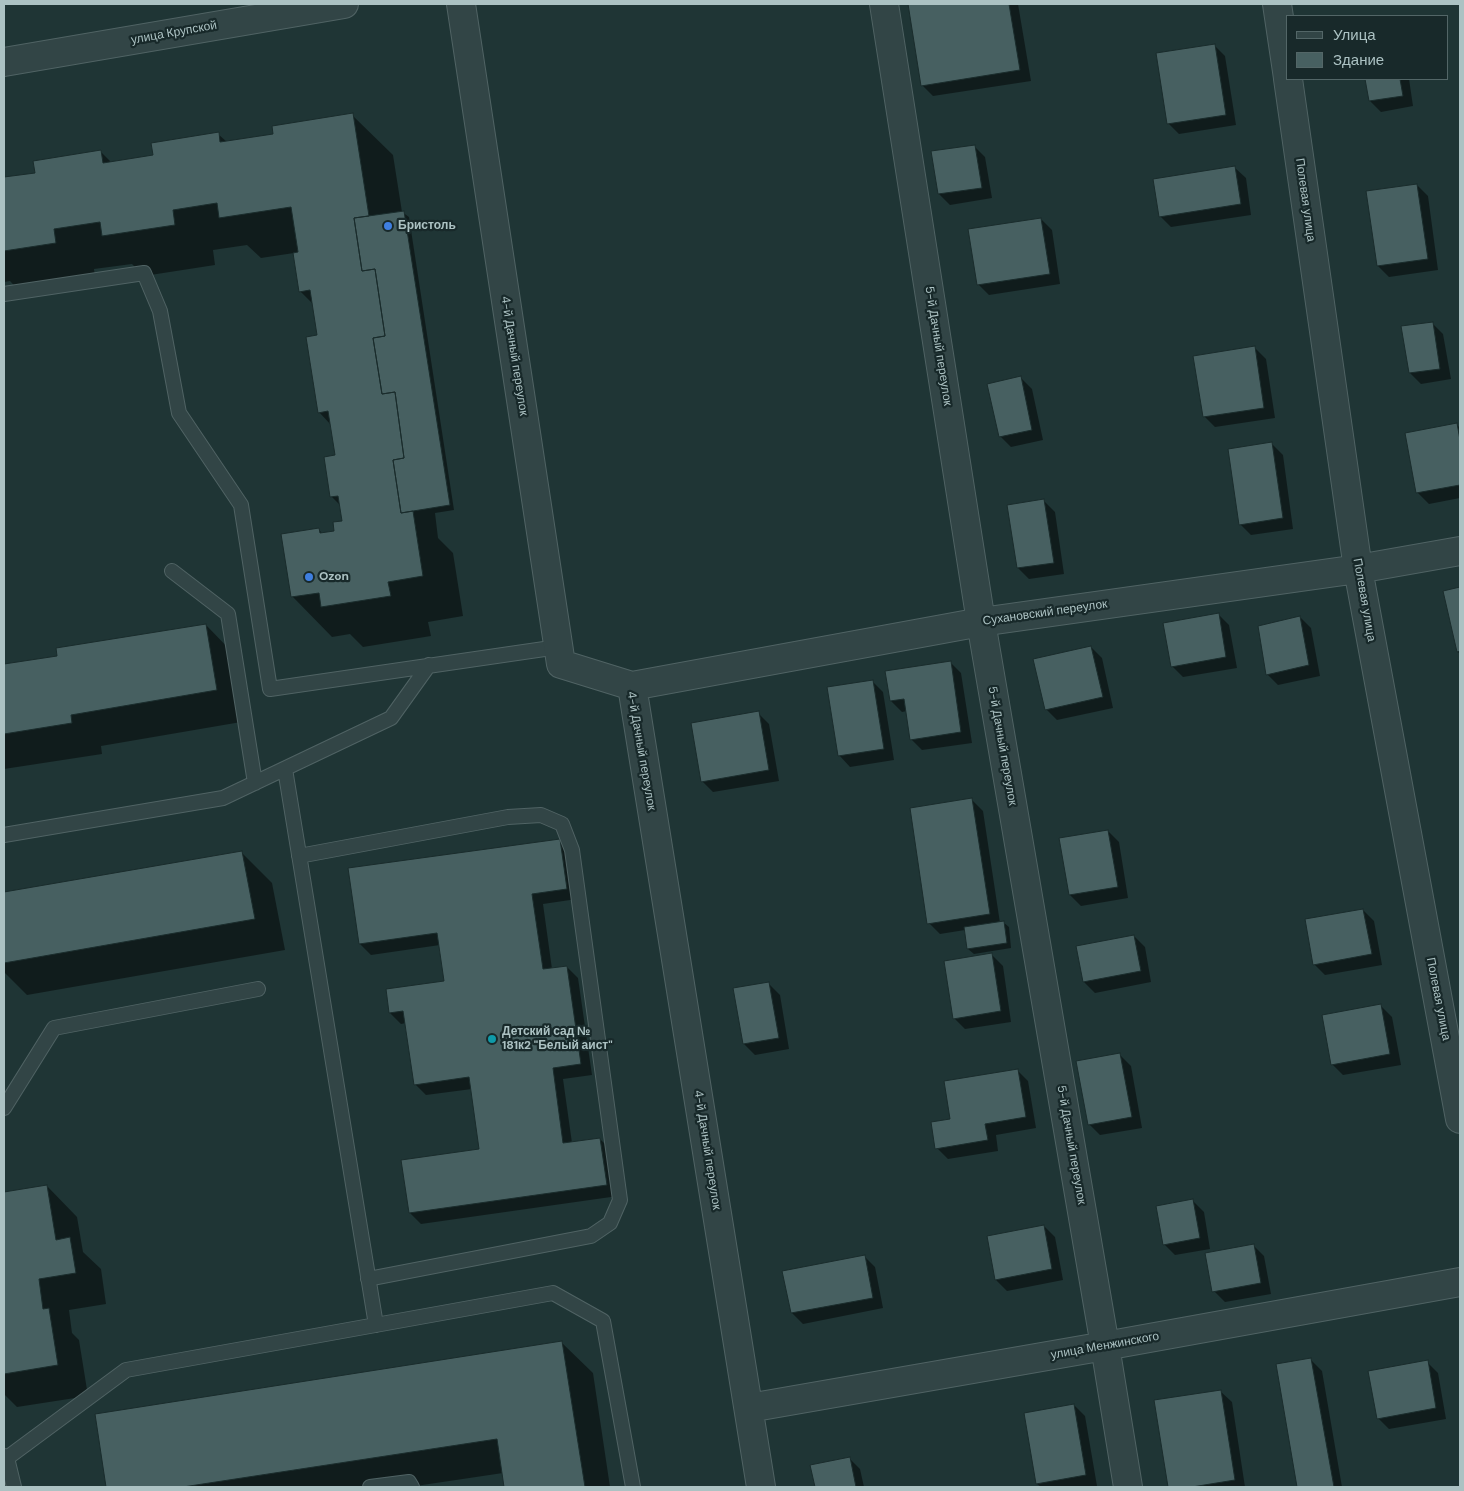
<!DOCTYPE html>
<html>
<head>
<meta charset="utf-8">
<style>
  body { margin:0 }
  #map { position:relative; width:1464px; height:1491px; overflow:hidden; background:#1f3535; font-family:"DM Sans",sans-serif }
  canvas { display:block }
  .frame { position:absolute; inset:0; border:5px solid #acc2c3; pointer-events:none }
  .legend { position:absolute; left:1286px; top:15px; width:162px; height:65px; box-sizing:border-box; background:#18292a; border:1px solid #536667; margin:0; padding:6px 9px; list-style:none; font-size:15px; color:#acc2c3 }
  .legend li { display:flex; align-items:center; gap:10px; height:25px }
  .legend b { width:25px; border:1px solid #536667 }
</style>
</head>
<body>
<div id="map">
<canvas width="1464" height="1491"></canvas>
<div class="frame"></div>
<ul class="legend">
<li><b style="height:6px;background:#324546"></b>Улица</li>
<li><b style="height:14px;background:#476061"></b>Здание</li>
</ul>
</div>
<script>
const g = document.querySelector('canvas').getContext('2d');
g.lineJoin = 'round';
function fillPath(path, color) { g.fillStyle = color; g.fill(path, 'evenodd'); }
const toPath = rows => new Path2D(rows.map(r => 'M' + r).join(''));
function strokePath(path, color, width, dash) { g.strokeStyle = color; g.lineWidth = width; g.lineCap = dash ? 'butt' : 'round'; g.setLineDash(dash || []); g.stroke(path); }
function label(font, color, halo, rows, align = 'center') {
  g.font = font + ' "DM Sans",sans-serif'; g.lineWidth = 4.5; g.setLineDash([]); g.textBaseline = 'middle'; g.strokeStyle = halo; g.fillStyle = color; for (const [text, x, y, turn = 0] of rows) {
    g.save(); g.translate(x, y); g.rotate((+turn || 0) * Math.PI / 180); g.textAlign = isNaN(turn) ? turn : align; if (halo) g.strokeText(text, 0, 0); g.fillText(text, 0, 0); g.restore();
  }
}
const shadow = toPath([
  [909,4,1018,4,1031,81,933,96,922,85],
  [1214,45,1225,56,1236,125,1179,134,1168,123],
  [1366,79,1409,79,1413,106,1381,112,1370,101],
  [352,115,393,155,402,212,409,217,454,510,435,513,438,538,453,553,463,616,428,622,431,636,363,647,350,634,332,637,292,596,318,529,323,534,336,532,343,522,341,506,331,496,336,456,331,425,319,412,319,336,314,305,300,291,294,253,261,258,247,245,213,250,215,265,144,276,132,264,94,269,96,284,23,295,10,281,4,282,4,179,36,174,101,152,112,163,154,156,218,134,227,142,275,135],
  [974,146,985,157,992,198,950,205,939,194],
  [1234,167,1246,178,1251,215,1171,227,1160,216],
  [1417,185,1428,196,1438,270,1389,277,1378,266],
  [1041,219,1052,230,1060,284,989,295,978,284],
  [1432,323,1443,334,1451,379,1421,384,1410,373,1403,328],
  [1255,348,1266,359,1275,418,1215,427,1204,416],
  [1021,378,1032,389,1043,440,1011,447,1000,436],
  [1457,425,1460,428,1460,498,1429,504,1418,493],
  [1272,444,1283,455,1293,529,1251,535,1240,524],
  [1044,501,1055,512,1064,574,1029,579,1018,568],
  [1460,589,1460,654,1458,652,1444,592],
  [1218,614,1229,625,1237,668,1183,677,1172,666],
  [1300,617,1311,628,1320,676,1278,685,1267,674],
  [206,625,236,656,247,721,101,746,102,754,4,769,4,665,58,657],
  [1091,647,1102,658,1113,708,1057,720,1046,709],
  [950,662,961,673,972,743,922,750,911,739,907,711,902,712,891,701],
  [872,681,883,692,894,760,850,767,839,755],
  [758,713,769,724,779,781,713,792,702,781],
  [972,800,983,811,1000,923,1003,922,1009,927,1011,948,974,954,968,949,965,930,940,934,929,923],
  [1108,831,1119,842,1128,898,1081,906,1070,895,1060,839],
  [559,840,570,851,577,899,543,904,552,969,567,967,578,978,592,1075,563,1079,572,1143,600,1139,611,1150,618,1196,421,1224,410,1213,480,1150,472,1089,426,1095,415,1084,406,1023,401,1024,390,1013,445,982,440,945,371,955,360,944],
  [241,852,272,883,285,950,27,995,4,972,4,893],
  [1363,910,1374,921,1382,965,1325,975,1314,964],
  [1134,936,1145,947,1151,982,1095,993,1084,982],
  [992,955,1003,966,1011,1022,965,1029,954,1018],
  [769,984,780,995,789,1049,755,1055,744,1044],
  [1381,1006,1392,1017,1401,1065,1343,1075,1332,1064],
  [1120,1055,1131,1066,1142,1128,1100,1135,1089,1124],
  [1017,1070,1028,1081,1036,1128,996,1135,998,1151,948,1159,937,1148,951,1120],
  [47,1186,77,1217,83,1252,101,1269,106,1304,69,1310,72,1333,79,1340,88,1396,17,1407,4,1394,4,1193],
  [1193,1201,1204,1212,1210,1249,1175,1255,1164,1244],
  [1044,1226,1055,1237,1063,1280,1007,1291,996,1280],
  [1253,1245,1264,1256,1271,1294,1225,1302,1214,1291],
  [864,1256,875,1267,883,1308,803,1324,792,1313,784,1272],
  [562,1343,593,1373,610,1487,506,1487,503,1473,409,1487,108,1487,96,1415],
  [1311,1360,1322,1371,1342,1487,1340,1486,1330,1487,1298,1487,1277,1365],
  [1427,1362,1438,1373,1446,1419,1389,1429,1378,1418],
  [1220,1391,1232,1402,1245,1487,1169,1487,1156,1401],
  [1074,1405,1085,1416,1097,1486,1041,1487,1037,1484],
  [849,1458,860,1469,864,1487,816,1487,811,1466]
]);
const building = toPath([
  [908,4,1009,4,1020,70,921,86,908,4],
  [1215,44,1226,115,1167,124,1156,53,1215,44],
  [1365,79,1400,79,1403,96,1369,101,1365,79],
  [353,113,369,216,354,218,362,271,375,269,385,336,373,338,382,394,395,392,404,458,393,460,401,513,413,511,423,576,388,582,391,596,321,607,319,593,291,597,281,534,319,528,320,533,334,531,333,522,342,521,338,496,330,497,324,457,335,455,328,411,318,413,306,337,317,335,310,290,299,292,293,253,298,252,291,207,219,218,217,203,173,210,175,225,102,236,100,222,54,229,56,243,4,251,4,177,35,173,33,161,101,150,103,163,153,155,151,143,219,132,220,142,273,134,272,126,353,113],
  [975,145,982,188,938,194,931,151,975,145],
  [1235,166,1241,204,1159,217,1153,179,1235,166],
  [1417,184,1428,259,1377,266,1366,191,1417,184],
  [404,211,450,505,401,513,393,460,404,458,395,392,382,394,373,338,385,336,375,269,362,271,354,218,404,211],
  [1041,218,1050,274,977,285,968,229,1041,218],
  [1433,322,1440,369,1409,373,1401,326,1433,322],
  [1255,346,1264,408,1203,417,1193,356,1255,346],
  [1021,376,1032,430,999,437,987,384,1021,376],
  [1457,423,1460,440,1460,485,1416,493,1405,433,1457,423],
  [1272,442,1283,518,1239,525,1228,449,1272,442],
  [1044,499,1054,563,1017,568,1007,505,1044,499],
  [1460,587,1460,651,1457,652,1443,591,1460,587],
  [1219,613,1226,657,1171,667,1163,623,1219,613],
  [1300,616,1309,665,1266,675,1258,626,1300,616],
  [206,624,217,690,71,715,72,723,4,734,4,664,57,656,56,648,206,624],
  [1091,646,1103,697,1045,710,1033,659,1091,646],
  [951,661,961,732,910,740,904,699,890,701,885,671,951,661],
  [873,680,884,749,838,756,827,687,873,680],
  [759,711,769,770,701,782,691,723,759,711],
  [972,798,990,914,927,924,910,808,972,798],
  [1108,830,1118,887,1069,895,1059,838,1108,830],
  [560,839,567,889,532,894,543,969,567,966,581,1064,553,1068,563,1143,600,1138,607,1185,409,1213,401,1160,479,1149,469,1077,414,1085,403,1011,389,1013,386,989,444,981,437,933,359,944,348,868,560,839],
  [242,851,255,919,4,963,4,892,242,851],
  [1363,909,1372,954,1313,965,1305,919,1363,909],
  [1004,921,1007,943,967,949,964,927,1004,921],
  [1134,935,1141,971,1083,982,1076,946,1134,935],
  [992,953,1001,1011,953,1019,944,961,992,953],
  [769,982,779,1038,743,1044,733,988,769,982],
  [1381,1004,1390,1054,1331,1065,1322,1015,1381,1004],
  [1120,1053,1132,1117,1088,1125,1076,1061,1120,1053],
  [1018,1069,1026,1117,985,1124,988,1140,935,1149,931,1122,950,1119,944,1081,1018,1069],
  [47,1185,56,1240,70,1237,76,1273,39,1279,43,1309,49,1308,58,1365,4,1374,4,1192,47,1185],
  [1193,1199,1200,1238,1163,1245,1156,1206,1193,1199],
  [1044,1225,1052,1269,995,1280,987,1236,1044,1225],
  [1254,1244,1261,1283,1212,1292,1205,1253,1254,1244],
  [865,1255,873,1298,791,1313,782,1271,865,1255],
  [562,1341,585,1487,504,1487,497,1439,183,1487,106,1487,95,1414,562,1341],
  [1311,1358,1334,1487,1297,1487,1276,1364,1311,1358],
  [1428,1360,1436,1408,1377,1419,1368,1371,1428,1360],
  [1221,1390,1235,1480,1192,1487,1168,1487,1154,1400,1221,1390],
  [1074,1404,1086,1475,1036,1484,1024,1413,1074,1404],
  [850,1457,856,1487,815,1487,810,1465,850,1457]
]);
const lane = toPath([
  [4,294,144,273,160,311,179,413,241,505,270,689,558,647],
  [172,571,228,614,255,783],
  [285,769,376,1325],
  [4,835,223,798,391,718,429,665],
  [299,856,508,817,541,815,562,824,572,850,620,1200,610,1223,591,1236,368,1279],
  [4,1108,54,1028,258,989],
  [4,1456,7,1458,14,1487],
  [7,1458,126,1370,553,1293,603,1321,633,1487],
  [370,1487,409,1482,412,1487]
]);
const street = toPath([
  [461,4,561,664,632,686,761,1487],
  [884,4,981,622,1105,1346,1128,1487],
  [1277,4,1288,78],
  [4,62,344,4],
  [1288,79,1358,569,1460,1119],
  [632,686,981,622,1358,569,1460,551],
  [749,1408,1105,1346,1460,1282]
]);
const markers = [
  [388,226,5,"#3f7fe0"],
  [309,577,5,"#3f7fe0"],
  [492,1039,5,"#0f9aa8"]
];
const streetNames = [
  ["улица Крупской",174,33,-10],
  ["Полевая улица",1305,200,82],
  ["5-й Дачный переулок",938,346,81],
  ["4-й Дачный переулок",514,356,81],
  ["Полевая улица",1364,600,80],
  ["Сухановский переулок",1045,613,-8],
  ["5-й Дачный переулок",1002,746,80],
  ["4-й Дачный переулок",641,751,80],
  ["Полевая улица",1438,999,79],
  ["5-й Дачный переулок",1071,1145,80],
  ["4-й Дачный переулок",707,1150,81],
  ["улица Менжинского",1105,1346,-10]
];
const poiNames = [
  ["Бристоль",398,226],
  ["Ozon",319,577],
  ["Детский сад №",502,1032],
  ["181к2 \"Белый аист\"",502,1046]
];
fillPath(shadow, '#0007');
fillPath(building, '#476061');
strokePath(building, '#1a2c2c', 1);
strokePath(lane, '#506364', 16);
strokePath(street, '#506364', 30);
strokePath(lane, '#324546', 14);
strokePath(street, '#324546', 28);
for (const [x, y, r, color] of markers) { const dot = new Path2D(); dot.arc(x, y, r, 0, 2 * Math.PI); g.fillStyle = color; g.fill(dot); strokePath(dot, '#18292a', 2); }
label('12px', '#acc2c3', '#18292a', streetNames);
label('bold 12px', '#acc2c3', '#18292a', poiNames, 'left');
</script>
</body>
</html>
